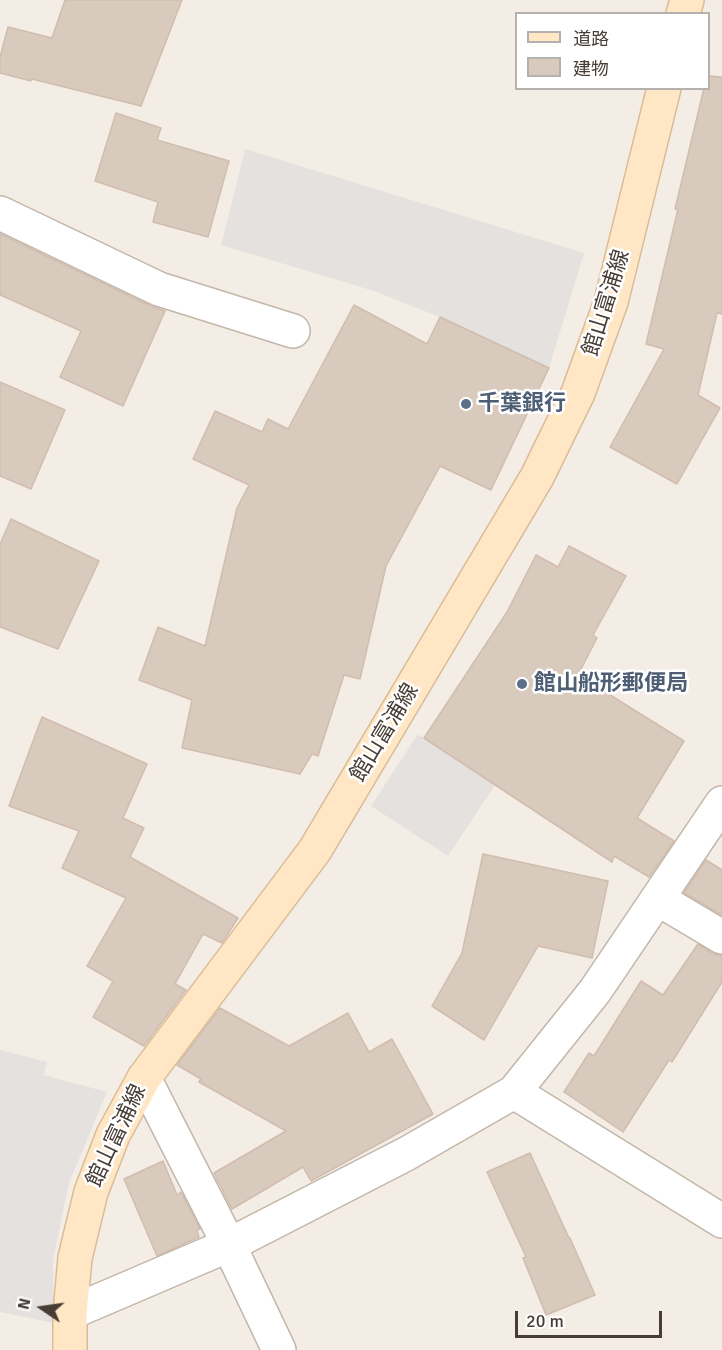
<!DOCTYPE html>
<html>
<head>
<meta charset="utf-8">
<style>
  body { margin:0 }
  #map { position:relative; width:722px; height:1350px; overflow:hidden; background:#f4ede6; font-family:Signika,"Noto Sans JP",sans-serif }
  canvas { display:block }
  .legend { position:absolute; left:515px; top:12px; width:195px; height:78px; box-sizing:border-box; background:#fff; border:2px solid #b5b1ae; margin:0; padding:8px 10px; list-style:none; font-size:18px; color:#473d35 }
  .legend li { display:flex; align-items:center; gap:12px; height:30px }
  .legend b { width:30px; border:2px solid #b5b1ae }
  .north { position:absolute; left:12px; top:1278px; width:60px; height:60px; -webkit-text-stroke:4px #fff; paint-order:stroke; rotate:283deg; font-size:16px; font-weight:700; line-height:24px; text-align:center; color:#473d35 }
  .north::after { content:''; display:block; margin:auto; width:21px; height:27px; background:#473d35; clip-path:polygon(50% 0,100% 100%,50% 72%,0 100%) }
  .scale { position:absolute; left:515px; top:1311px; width:147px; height:27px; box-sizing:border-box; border:3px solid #473d35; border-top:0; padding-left:8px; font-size:18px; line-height:21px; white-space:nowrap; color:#473d35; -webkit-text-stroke:4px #fff; paint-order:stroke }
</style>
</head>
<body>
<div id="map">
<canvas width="722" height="1350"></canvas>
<ul class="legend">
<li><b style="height:8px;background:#ffe7c5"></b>道路</li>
<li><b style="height:16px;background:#d9cabe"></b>建物</li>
</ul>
<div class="north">N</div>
<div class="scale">20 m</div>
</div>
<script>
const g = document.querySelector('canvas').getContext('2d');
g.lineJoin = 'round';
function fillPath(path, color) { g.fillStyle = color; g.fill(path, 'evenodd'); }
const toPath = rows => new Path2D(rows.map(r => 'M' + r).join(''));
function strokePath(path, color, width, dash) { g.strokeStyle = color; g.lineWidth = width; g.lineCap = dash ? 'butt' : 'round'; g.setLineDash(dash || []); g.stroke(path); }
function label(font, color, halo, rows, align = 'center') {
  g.font = font + ' Signika,"Noto Sans JP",sans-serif'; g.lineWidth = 5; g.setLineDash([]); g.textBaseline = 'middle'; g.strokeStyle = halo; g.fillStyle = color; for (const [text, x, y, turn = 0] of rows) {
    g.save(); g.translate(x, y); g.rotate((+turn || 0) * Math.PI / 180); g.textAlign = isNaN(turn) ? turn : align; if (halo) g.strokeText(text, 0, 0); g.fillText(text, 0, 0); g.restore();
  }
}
const parking = toPath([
  [245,149,584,253,549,368,440,317,374,291,221,245],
  [418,734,495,785,448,856,371,806],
  [0,1050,47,1062,44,1075,107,1092,69,1183,53,1260,54,1323,0,1312]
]);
const building = toPath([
  [65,0,182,0,141,106,32,79,31,81,0,73,0,57,8,27,52,38,65,0],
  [708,76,722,77,722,314,717,313,698,395,720,408,677,484,610,447,664,349,646,344,678,209,675,209,704,88,708,88,708,76],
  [116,113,161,128,157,140,229,161,208,237,153,222,158,202,95,181,116,113],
  [0,234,151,306,165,311,123,406,60,377,81,331,0,295,0,234],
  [354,305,427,344,440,317,549,368,491,490,440,466,386,566,360,679,344,675,318,756,312,754,300,774,182,748,192,700,139,680,158,627,205,646,237,508,249,485,193,459,215,411,262,432,268,419,288,429,354,305],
  [0,382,65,410,31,489,0,476,0,382],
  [11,519,99,561,58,649,0,627,0,544,11,519],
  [569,546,626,576,593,635,597,638,578,675,684,741,637,818,674,841,649,877,614,856,612,862,424,738,507,612,536,555,558,567,569,546],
  [42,717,147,764,123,818,144,828,130,857,238,918,222,943,203,934,175,984,186,990,144,1046,93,1017,113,981,87,966,126,898,62,868,79,831,9,806,42,717],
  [483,854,608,881,592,958,538,946,484,1040,432,1006,462,953,483,854],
  [706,860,722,870,722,915,684,893,706,860],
  [698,944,712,953,722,956,722,982,672,1062,669,1060,623,1132,564,1092,589,1053,594,1056,641,981,663,995,698,944],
  [220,1008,289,1046,348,1013,369,1052,392,1039,433,1114,311,1181,303,1167,232,1209,214,1173,286,1131,199,1082,201,1079,177,1065,220,1008],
  [530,1153,569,1238,570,1238,595,1295,546,1315,523,1258,526,1257,487,1172,530,1153],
  [163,1161,177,1195,181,1192,200,1229,197,1230,199,1237,157,1256,124,1179,163,1161]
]);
const minor = toPath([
  [0,213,159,289,293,331],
  [658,899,722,937],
  [144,1078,229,1245,279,1350],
  [514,1092,722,1221],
  [70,1313,229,1245,406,1154,514,1092,595,991,722,803]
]);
const secondary = toPath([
  [683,14,687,0],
  [70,1350,70,1313,75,1258,91,1192,113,1135,144,1078,315,850,537,477,578,393,611,302,664,88]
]);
const markers = [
  [466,404,6,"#5c6f8a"],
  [522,684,6,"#5c6f8a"]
];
const streetNames = [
  ["館山富浦線",607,303,-73],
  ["館山富浦線",385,733,-59],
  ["館山富浦線",117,1136,-65]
];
const serviceNames = [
  ["千葉銀行",478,404],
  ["館山船形郵便局",534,684]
];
fillPath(parking, '#e5e1df');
fillPath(building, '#d9cabe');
strokePath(building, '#d1bdae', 1.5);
strokePath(minor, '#c3b6ab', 36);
strokePath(secondary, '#d9bc96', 36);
strokePath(minor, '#fff', 33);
strokePath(secondary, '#ffe7c5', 33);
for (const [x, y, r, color] of markers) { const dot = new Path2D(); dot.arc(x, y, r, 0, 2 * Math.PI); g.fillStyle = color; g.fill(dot); strokePath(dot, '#fff', 2); }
label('22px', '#473d35', '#fff', streetNames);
label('bold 22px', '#4e5e75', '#fff', serviceNames, 'left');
</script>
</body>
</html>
